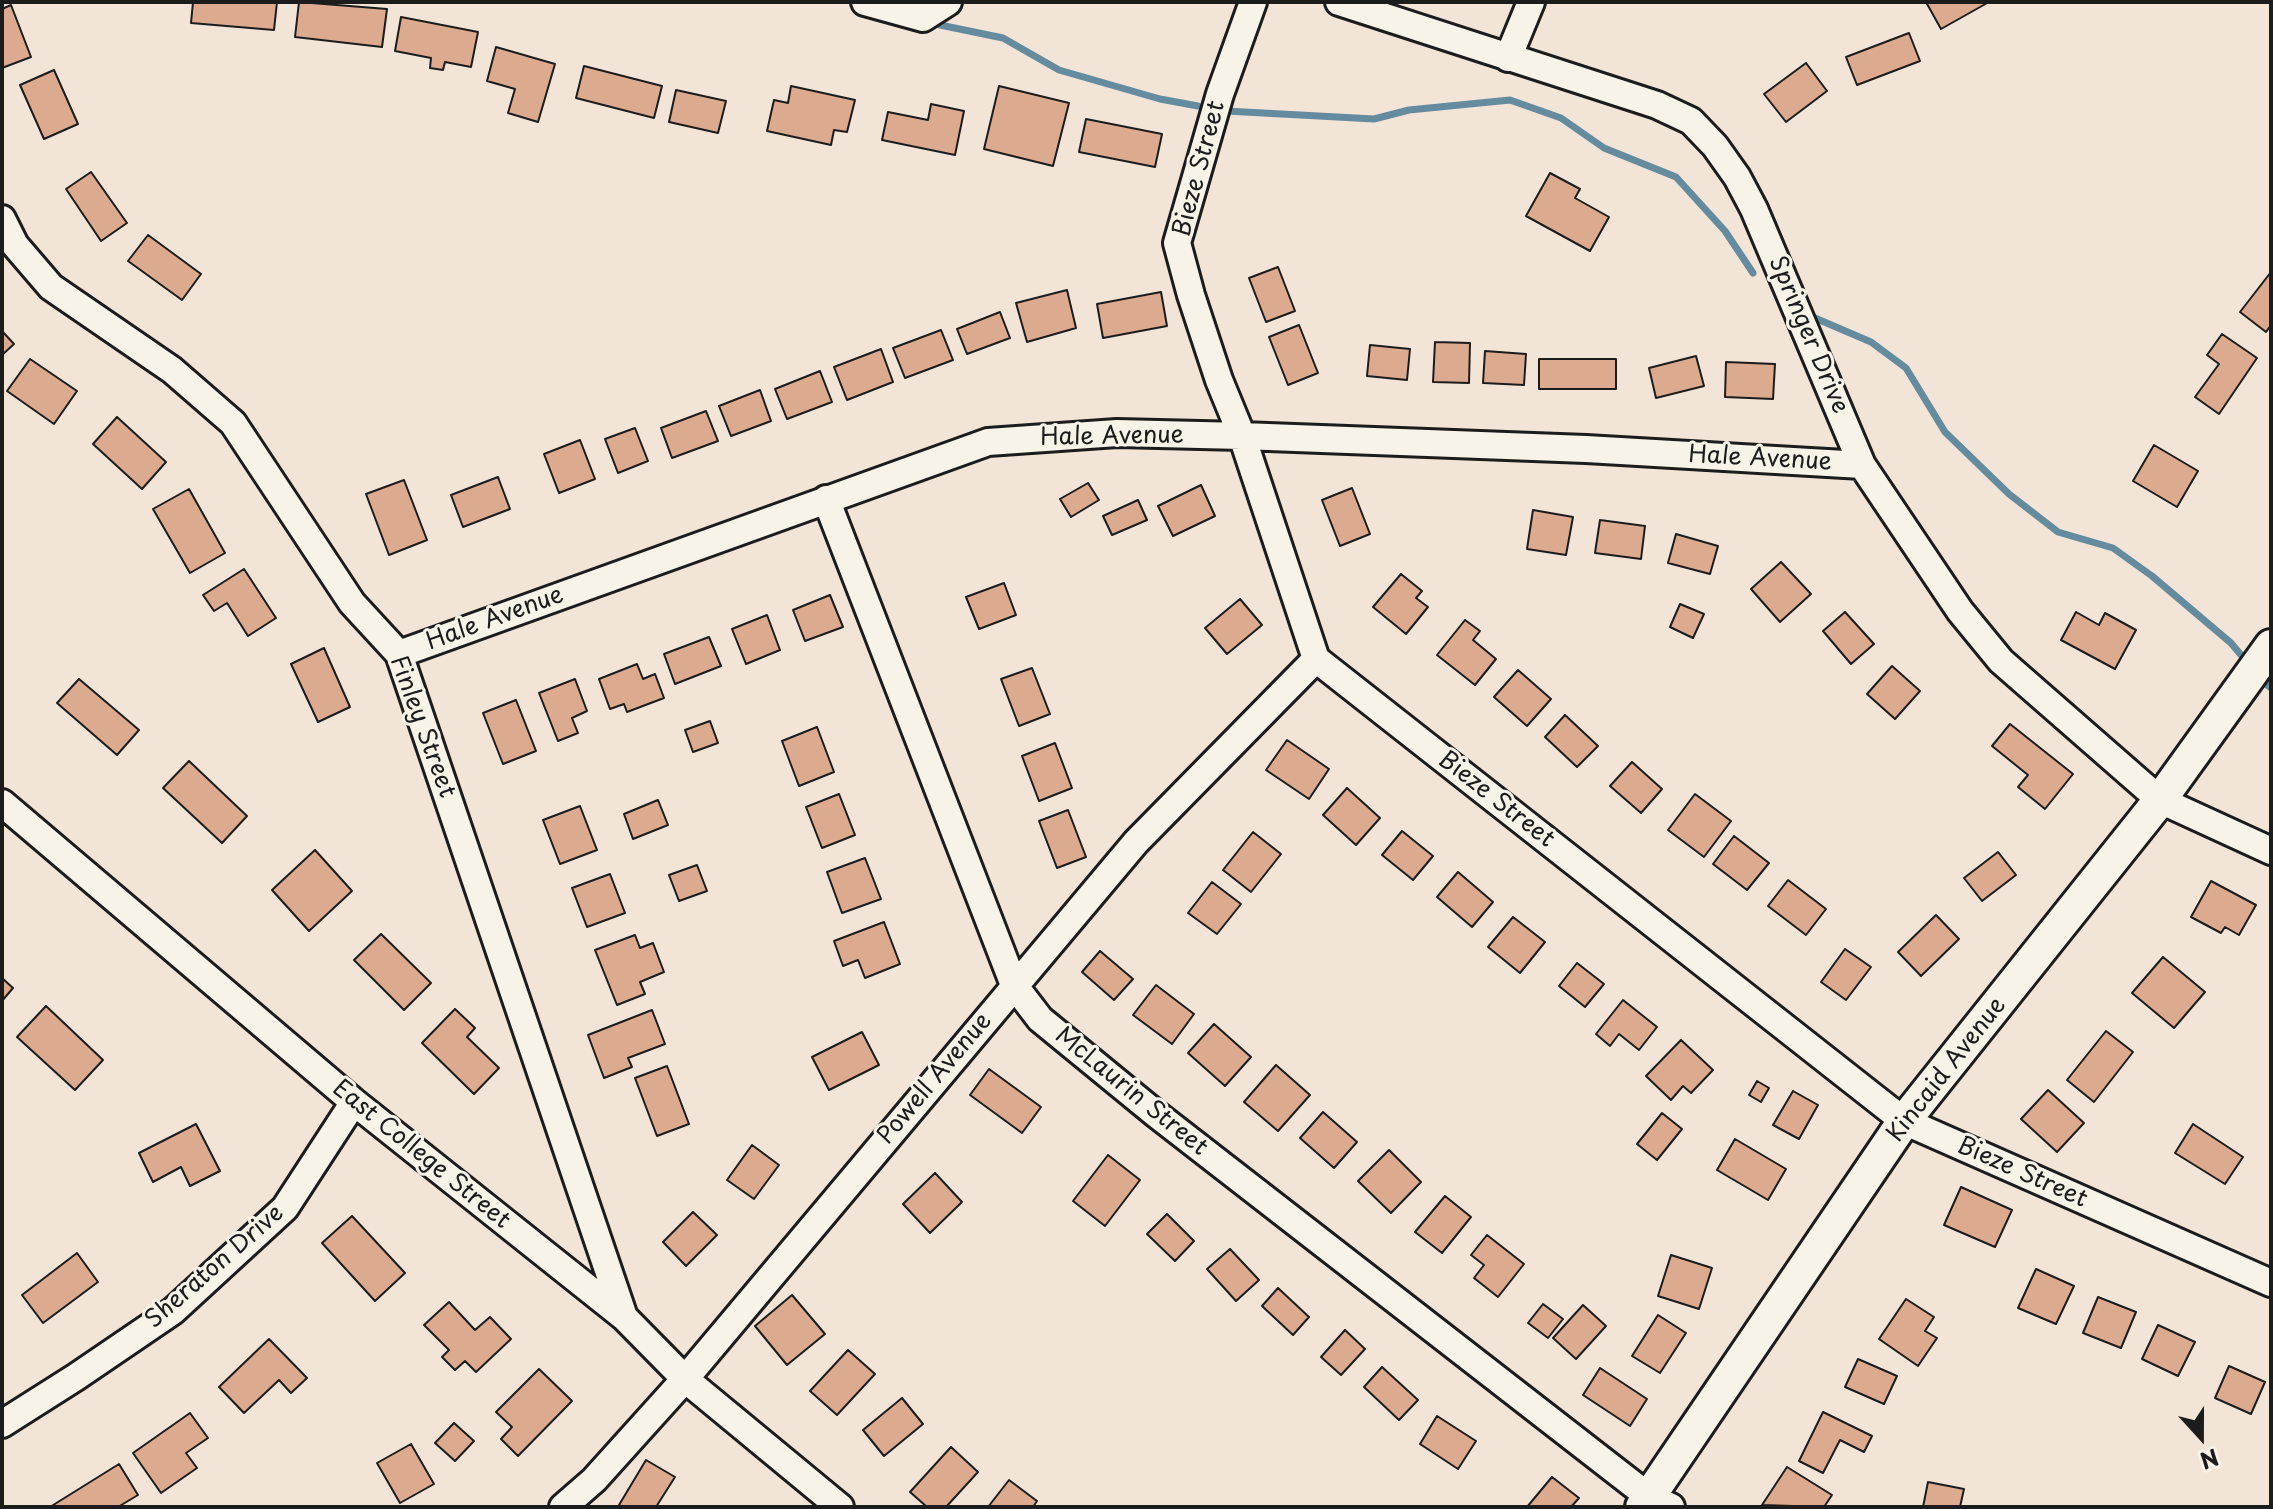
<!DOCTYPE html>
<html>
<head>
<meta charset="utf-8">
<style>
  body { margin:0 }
  #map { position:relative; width:2273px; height:1509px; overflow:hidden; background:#f2e4d6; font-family:"Playpen Sans",sans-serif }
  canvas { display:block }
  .frame { position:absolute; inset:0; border:4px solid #1c1c1c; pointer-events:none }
  .north { position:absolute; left:2161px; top:1397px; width:80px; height:80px; -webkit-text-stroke:6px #f7f3e8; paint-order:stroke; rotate:159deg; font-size:22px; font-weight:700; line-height:32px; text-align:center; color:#1c1c1c }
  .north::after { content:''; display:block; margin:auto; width:28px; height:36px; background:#1c1c1c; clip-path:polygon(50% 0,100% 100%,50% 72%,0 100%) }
</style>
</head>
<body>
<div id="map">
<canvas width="2273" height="1509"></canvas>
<div class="frame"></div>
<div class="north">N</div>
</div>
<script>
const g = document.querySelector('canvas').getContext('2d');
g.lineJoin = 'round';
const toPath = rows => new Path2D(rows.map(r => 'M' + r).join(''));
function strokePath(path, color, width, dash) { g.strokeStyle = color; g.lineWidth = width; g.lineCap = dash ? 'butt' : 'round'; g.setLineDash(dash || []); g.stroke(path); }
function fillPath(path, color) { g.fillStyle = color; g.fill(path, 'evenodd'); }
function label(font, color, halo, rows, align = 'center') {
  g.font = font + ' "Playpen Sans",sans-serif'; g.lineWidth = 6; g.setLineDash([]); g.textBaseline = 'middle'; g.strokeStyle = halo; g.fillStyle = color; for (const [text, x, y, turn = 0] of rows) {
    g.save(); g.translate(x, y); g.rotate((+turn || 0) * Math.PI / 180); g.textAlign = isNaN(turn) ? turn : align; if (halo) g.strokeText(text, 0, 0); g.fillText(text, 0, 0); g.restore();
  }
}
const stream = toPath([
  [931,20,940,25,1003,38,1059,70,1160,99,1198,106],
  [1226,111,1374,119,1409,110,1510,100,1561,118,1604,148,1676,177,1725,231,1753,273],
  [1808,315,1871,342,1906,368,1945,432,2009,494,2058,532,2113,548,2152,576,2231,643,2241,655],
  [2264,683,2271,688]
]);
const building = toPath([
  [193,2,277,2,274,30,191,23,193,2],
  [299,2,387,9,382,47,295,37,299,2],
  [1926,2,1989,2,1941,29,1926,2],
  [11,5,31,57,2,68,2,9,11,5],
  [401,17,478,32,471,67,445,62,443,70,430,68,431,58,395,51,401,17],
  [1909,33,1920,61,1857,85,1846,57,1909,33],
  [496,47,555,64,538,122,508,113,515,89,487,81,496,47],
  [1806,63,1827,91,1786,122,1764,94,1806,63],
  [584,66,662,86,654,118,576,98,584,66],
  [54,70,78,124,44,139,20,85,54,70],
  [791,86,855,100,847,132,834,130,831,145,767,131,774,100,788,103,791,86],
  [999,86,1069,103,1053,166,984,149,999,86],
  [676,90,726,101,718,133,669,122,676,90],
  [931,104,964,111,955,155,882,140,888,112,928,120,931,104],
  [1086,119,1162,134,1155,167,1079,152,1086,119],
  [91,172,127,223,101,241,66,189,91,172],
  [1550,173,1580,189,1575,198,1609,217,1590,251,1526,216,1550,173],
  [148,235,201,274,182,300,128,261,148,235],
  [1278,267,1295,311,1266,322,1249,278,1278,267],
  [2271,272,2271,325,2266,332,2240,312,2271,272],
  [1067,290,1076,328,1027,342,1016,303,1067,290],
  [1161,292,1167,326,1103,338,1097,304,1161,292],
  [1000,312,1010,338,967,354,957,329,1000,312],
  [1299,325,1318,373,1288,385,1269,337,1299,325],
  [941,330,953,360,905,378,893,348,941,330],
  [2,331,14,344,2,355,2,331],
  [2222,334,2257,358,2219,414,2195,397,2219,364,2207,355,2222,334],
  [1435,342,1470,343,1469,383,1433,382,1435,342],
  [1370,345,1410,349,1407,380,1367,376,1370,345],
  [881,349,893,382,847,400,834,367,881,349],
  [1485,351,1526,354,1524,385,1483,383,1485,351],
  [1696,356,1704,386,1656,398,1649,368,1696,356],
  [30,359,77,391,54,424,7,391,30,359],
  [1539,359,1616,359,1616,389,1539,389,1539,359],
  [1726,362,1775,364,1773,399,1725,397,1726,362],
  [820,371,832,402,787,419,775,389,820,371],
  [760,390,771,421,731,436,719,406,760,390],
  [706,411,718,441,672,458,661,428,706,411],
  [117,417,166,462,142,489,93,444,117,417],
  [635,428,648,461,618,473,605,439,635,428],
  [580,440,595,479,559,493,544,454,580,440],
  [2154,445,2198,471,2177,507,2133,481,2154,445],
  [498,477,510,509,463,527,451,495,498,477],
  [404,480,427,540,389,555,366,494,404,480],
  [1088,483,1099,500,1071,517,1060,499,1088,483],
  [1201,485,1215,516,1173,536,1158,506,1201,485],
  [1352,488,1370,534,1340,546,1322,500,1352,488],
  [189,489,225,553,190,573,153,509,189,489],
  [1138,500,1147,520,1112,535,1103,516,1138,500],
  [1533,510,1573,517,1566,555,1527,549,1533,510],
  [1600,520,1645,526,1641,559,1595,553,1600,520],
  [1676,534,1718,546,1710,574,1668,563,1676,534],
  [1781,562,1811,594,1780,622,1751,589,1781,562],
  [244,569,276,618,248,636,227,603,214,611,203,595,244,569],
  [1401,574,1422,591,1416,598,1428,607,1406,634,1373,607,1401,574],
  [1004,583,1016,615,979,629,966,597,1004,583],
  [830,595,843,627,805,641,793,610,830,595],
  [1240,599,1262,625,1227,654,1205,628,1240,599],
  [1680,604,1704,614,1693,638,1670,627,1680,604],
  [1845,612,1874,644,1851,664,1823,631,1845,612],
  [2076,612,2099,625,2105,613,2136,630,2115,669,2061,640,2076,612],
  [767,615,780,650,746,664,732,629,767,615],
  [1465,620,1480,631,1473,640,1496,659,1475,685,1437,655,1465,620],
  [709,637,721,666,675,684,664,654,709,637],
  [324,648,350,707,318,722,291,664,324,648],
  [637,664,643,679,655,674,664,698,627,712,624,704,610,709,599,679,637,664],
  [1892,666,1920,691,1895,719,1867,694,1892,666],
  [1032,668,1050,714,1019,726,1001,679,1032,668],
  [1518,670,1551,699,1527,726,1494,697,1518,670],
  [79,679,139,730,117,755,57,703,79,679],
  [575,679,587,711,572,718,578,733,558,741,539,693,575,679],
  [516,700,536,751,503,764,483,713,516,700],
  [1565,715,1598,746,1577,767,1545,737,1565,715],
  [710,721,718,743,693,752,685,730,710,721],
  [2010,724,2073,774,2045,809,2018,787,2028,775,1992,746,2010,724],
  [817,727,834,772,799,786,782,741,817,727],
  [1287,740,1329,769,1309,799,1266,770,1287,740],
  [1055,743,1072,788,1039,801,1022,756,1055,743],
  [189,761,247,816,222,843,163,788,189,761],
  [1632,762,1662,789,1641,813,1610,786,1632,762],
  [1347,788,1380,818,1356,845,1323,815,1347,788],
  [839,794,855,835,822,848,806,807,839,794],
  [1695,794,1731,821,1704,857,1668,830,1695,794],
  [658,800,668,825,633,839,624,814,658,800],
  [580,806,597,850,560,864,543,820,580,806],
  [1068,810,1086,857,1057,868,1039,821,1068,810],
  [1402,831,1433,856,1413,880,1382,855,1402,831],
  [1253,832,1281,854,1251,892,1223,870,1253,832],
  [1734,836,1769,863,1747,890,1713,864,1734,836],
  [315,850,352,891,309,931,272,890,315,850],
  [1998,852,2016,875,1982,901,1964,878,1998,852],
  [865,858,881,899,842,913,827,872,865,858],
  [697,865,707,891,679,901,669,875,697,865],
  [1458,872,1493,902,1472,927,1437,897,1458,872],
  [610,874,625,913,587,927,572,888,610,874],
  [1788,880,1826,909,1806,935,1768,906,1788,880],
  [2211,881,2256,905,2239,935,2225,927,2221,933,2191,917,2211,881],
  [1212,882,1241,904,1217,934,1188,913,1212,882],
  [1936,915,1959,939,1921,976,1898,952,1936,915],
  [1513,917,1545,942,1520,973,1488,947,1513,917],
  [884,922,900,964,865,978,858,960,843,966,834,941,884,922],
  [381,934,431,983,404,1010,354,960,381,934],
  [635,935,640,948,653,943,664,972,640,982,645,994,617,1005,595,950,635,935],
  [1845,949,1871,967,1846,1000,1821,982,1845,949],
  [1100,951,1133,979,1114,1000,1082,972,1100,951],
  [2163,957,2205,992,2174,1028,2132,993,2163,957],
  [1577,963,1604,984,1585,1007,1559,986,1577,963],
  [2,978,13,988,2,1001,2,978],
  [1156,985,1194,1014,1172,1044,1133,1015,1156,985],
  [1623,1000,1657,1027,1639,1050,1619,1034,1610,1046,1596,1034,1623,1000],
  [46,1006,103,1060,75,1090,17,1037,46,1006],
  [455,1009,475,1028,467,1037,499,1068,474,1094,422,1043,455,1009],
  [652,1010,665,1044,628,1058,632,1067,604,1078,588,1035,652,1010],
  [1214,1024,1251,1057,1225,1086,1188,1053,1214,1024],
  [2106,1031,2133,1052,2094,1102,2067,1080,2106,1031],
  [862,1032,879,1065,829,1090,812,1057,862,1032],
  [1681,1040,1713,1070,1691,1093,1683,1086,1671,1100,1646,1076,1681,1040],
  [1276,1065,1310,1095,1278,1131,1244,1102,1276,1065],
  [667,1066,689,1124,657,1136,635,1078,667,1066],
  [989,1069,1041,1107,1022,1133,970,1095,989,1069],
  [1757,1081,1769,1088,1761,1102,1749,1095,1757,1081],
  [2048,1090,2084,1123,2057,1152,2021,1119,2048,1090],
  [1793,1091,1818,1105,1799,1139,1773,1125,1793,1091],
  [1323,1112,1357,1142,1334,1168,1300,1138,1323,1112],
  [1662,1113,1682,1129,1657,1160,1637,1144,1662,1113],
  [196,1124,220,1171,190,1186,181,1167,153,1182,139,1153,196,1124],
  [2193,1124,2243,1157,2225,1184,2175,1153,2193,1124],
  [1735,1139,1786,1169,1768,1200,1717,1170,1735,1139],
  [752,1145,779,1165,754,1199,727,1180,752,1145],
  [1389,1150,1421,1182,1391,1213,1358,1181,1389,1150],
  [1108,1155,1140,1180,1105,1226,1073,1201,1108,1155],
  [935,1173,962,1202,930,1233,903,1204,935,1173],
  [1961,1187,2012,1210,1995,1247,1944,1225,1961,1187],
  [1445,1196,1471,1217,1442,1253,1415,1232,1445,1196],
  [693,1212,717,1235,686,1266,663,1242,693,1212],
  [1167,1214,1194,1241,1175,1261,1147,1234,1167,1214],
  [352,1216,405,1273,375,1301,322,1243,352,1216],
  [1487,1235,1524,1264,1498,1297,1474,1278,1484,1265,1471,1255,1487,1235],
  [1230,1249,1259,1280,1236,1301,1207,1269,1230,1249],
  [77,1253,98,1282,43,1323,22,1295,77,1253],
  [1671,1255,1712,1268,1699,1309,1658,1296,1671,1255],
  [2036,1269,2074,1286,2056,1324,2018,1308,2036,1269],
  [1278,1288,1309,1317,1293,1335,1262,1306,1278,1288],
  [792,1295,825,1334,787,1365,755,1326,792,1295],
  [2098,1297,2136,1312,2121,1348,2083,1333,2098,1297],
  [1906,1299,1934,1317,1925,1331,1937,1338,1918,1366,1879,1339,1906,1299],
  [449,1302,475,1330,490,1317,511,1339,476,1372,465,1361,455,1370,442,1357,449,1350,424,1325,449,1302],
  [1543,1304,1563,1319,1548,1338,1528,1323,1543,1304],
  [1583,1305,1606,1326,1576,1359,1553,1338,1583,1305],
  [1658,1315,1686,1333,1660,1373,1632,1356,1658,1315],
  [2158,1325,2195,1342,2178,1376,2142,1359,2158,1325],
  [1345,1330,1365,1349,1341,1375,1321,1357,1345,1330],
  [269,1339,307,1378,291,1393,279,1380,244,1413,219,1387,269,1339],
  [848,1350,875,1374,837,1415,810,1391,848,1350],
  [1858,1359,1897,1376,1884,1404,1845,1387,1858,1359],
  [2229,1366,2265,1382,2251,1414,2215,1398,2229,1366],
  [1382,1367,1418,1400,1399,1420,1364,1387,1382,1367],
  [1600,1368,1647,1399,1630,1426,1583,1395,1600,1368],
  [539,1369,572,1401,518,1456,501,1439,512,1427,496,1412,539,1369],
  [902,1398,923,1424,884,1456,863,1430,902,1398],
  [1823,1412,1872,1436,1864,1452,1840,1440,1823,1473,1799,1461,1823,1412],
  [190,1413,208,1438,186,1453,197,1468,161,1493,133,1453,190,1413],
  [1437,1416,1476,1441,1458,1469,1420,1444,1437,1416],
  [454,1423,474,1441,455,1461,435,1443,454,1423],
  [411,1444,434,1484,400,1503,377,1463,411,1444],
  [951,1447,978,1472,946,1507,927,1507,910,1492,951,1447],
  [646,1460,675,1477,656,1507,623,1507,619,1505,646,1460],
  [119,1464,138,1495,118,1507,50,1507,119,1464],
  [1787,1467,1832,1495,1824,1507,1762,1505,1787,1467],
  [1552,1477,1579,1498,1571,1507,1527,1507,1552,1477],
  [1009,1480,1037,1501,1033,1507,988,1507,1009,1480],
  [1928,1482,1964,1489,1960,1507,1923,1507,1928,1482]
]);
const minor = toPath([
  [865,2,923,18,948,2],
  [1253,2,1220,94,1177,243,1191,295,1219,380,1242,436,1316,659,1904,1121,2271,1283],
  [1339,2,1657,105,1691,121,1715,146,1737,177,1754,209,1862,465,1960,611,2001,661,2160,800,2271,851],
  [1508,58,1531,2],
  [2,219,15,245,51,287,172,370,233,423,352,603,399,654,624,1317],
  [826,499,1014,985,1040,1019,1156,1114,1648,1496,1671,1507],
  [399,654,988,442,1117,433,1242,436,1586,449,1862,465],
  [2,803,354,1102,624,1317,685,1379,840,1507],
  [2,1424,76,1377,173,1311,285,1208,354,1102],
  [563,1507,594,1480,685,1379,1136,842,1316,659]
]);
const tertiary = toPath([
  [1642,1507,1904,1121,2160,800,2271,646]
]);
const streetNames = [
  ["Bieze Street",1200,169,-75],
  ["Springer Drive",1808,335,67],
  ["Hale Avenue",1112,437,-1],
  ["Hale Avenue",1760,459,3],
  ["Hale Avenue",495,619,-20],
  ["Finley Street",422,727,70],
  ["Bieze Street",1496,800,38],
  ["Kincaid Avenue",1947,1070,-52],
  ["Powell Avenue",935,1079,-50],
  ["McLaurin Street",1131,1092,39],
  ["East College Street",421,1155,39],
  ["Bieze Street",2022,1173,24],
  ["Sheraton Drive",215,1267,-41]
];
strokePath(stream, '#658b9f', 7);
fillPath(building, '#dcaa8f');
strokePath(building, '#1c1c1c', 2);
strokePath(minor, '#1c1c1c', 32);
strokePath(tertiary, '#1c1c1c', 38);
strokePath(minor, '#f7f3e8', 26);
strokePath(tertiary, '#f7f3e8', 32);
label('24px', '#1c1c1c', '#f7f3e8', streetNames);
</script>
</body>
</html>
